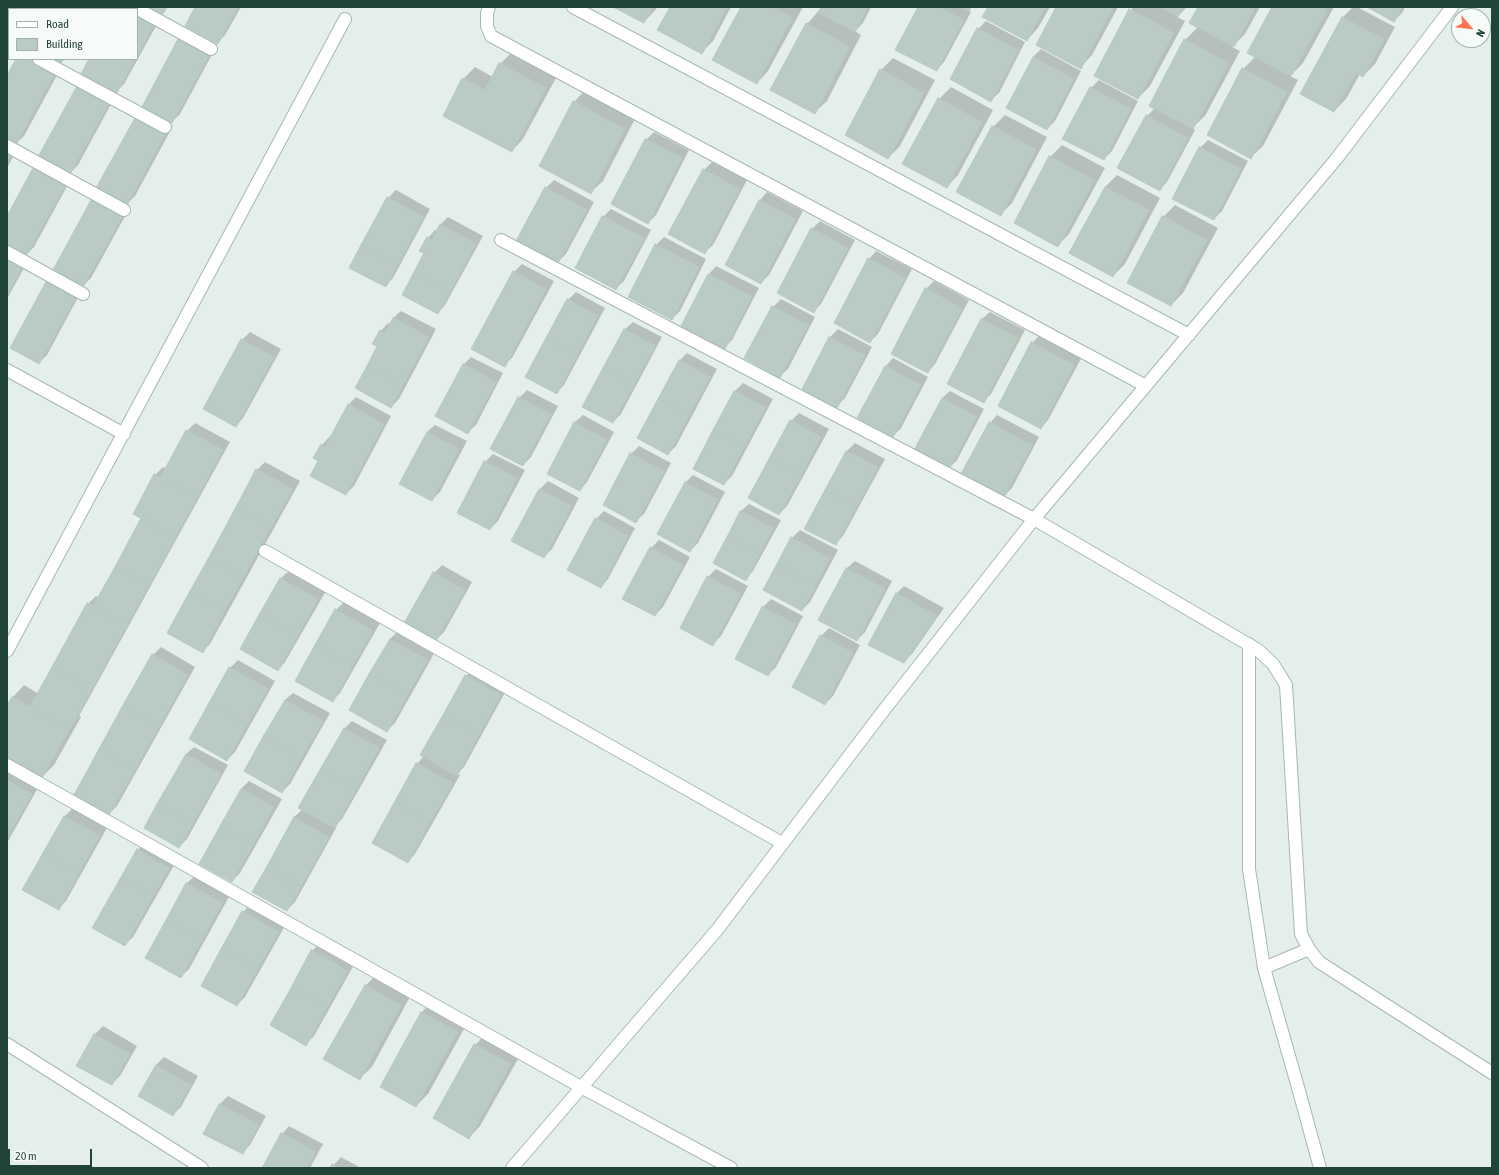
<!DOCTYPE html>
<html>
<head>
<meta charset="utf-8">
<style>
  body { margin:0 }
  #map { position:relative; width:1499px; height:1175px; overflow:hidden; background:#e5efea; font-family:"Asap Condensed",sans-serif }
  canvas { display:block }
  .frame { position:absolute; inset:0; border:8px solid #214439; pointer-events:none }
  .legend { position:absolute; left:8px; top:8px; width:130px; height:52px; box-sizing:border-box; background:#f6fbf8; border:1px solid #a1b2ac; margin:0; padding:5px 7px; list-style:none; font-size:12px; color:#214439 }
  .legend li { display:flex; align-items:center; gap:8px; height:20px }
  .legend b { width:20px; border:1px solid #a1b2ac }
  .north { position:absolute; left:1451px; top:8px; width:40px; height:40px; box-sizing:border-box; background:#f6fbf8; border:1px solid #a1b2ac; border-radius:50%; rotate:118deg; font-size:11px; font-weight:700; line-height:16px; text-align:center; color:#214439 }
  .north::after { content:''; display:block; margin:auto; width:14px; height:18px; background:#ff7553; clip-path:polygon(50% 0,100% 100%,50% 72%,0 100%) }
  .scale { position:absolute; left:8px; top:1149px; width:84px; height:18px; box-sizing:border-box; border:2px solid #214439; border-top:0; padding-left:5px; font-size:12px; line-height:14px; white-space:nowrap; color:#214439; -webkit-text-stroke:3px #f6fbf8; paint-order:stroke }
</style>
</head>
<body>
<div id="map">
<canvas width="1499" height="1175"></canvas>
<div class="frame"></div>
<ul class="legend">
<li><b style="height:5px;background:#fff"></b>Road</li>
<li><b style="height:11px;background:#b9cbc3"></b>Building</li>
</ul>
<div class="north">N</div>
<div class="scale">20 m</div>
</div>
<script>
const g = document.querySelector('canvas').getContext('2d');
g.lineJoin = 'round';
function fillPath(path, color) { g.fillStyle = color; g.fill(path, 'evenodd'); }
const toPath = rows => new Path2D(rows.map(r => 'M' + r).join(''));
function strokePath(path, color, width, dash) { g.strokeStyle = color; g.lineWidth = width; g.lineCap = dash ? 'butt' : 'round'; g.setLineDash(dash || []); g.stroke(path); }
const shadow = toPath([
  [119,7,142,7,161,17,124,84,116,92,91,59,137,59,137,9,118,9],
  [197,7,241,7,225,35,217,43],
  [616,7,658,7,644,22],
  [671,7,731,7,713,41,701,53],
  [742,7,803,7,768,71,757,83],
  [822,7,871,7,863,23,855,31,861,35,827,101,815,112,807,24],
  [919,7,972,7,968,10,971,12,944,62,937,70],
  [989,7,1050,7,1038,28,1027,40],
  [1058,7,1118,7,1092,55,1081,67],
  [1133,7,1187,7,1177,17,1185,21,1150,86,1138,98,1095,75],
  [1199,7,1260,7,1245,34,1232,47,1240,51,1205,116,1192,128,1195,130,1167,182,1159,190,1147,116,1155,108,1185,40,1198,27],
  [1273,7,1334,7,1303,63,1290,76,1298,80,1263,146,1251,157,1243,69,1256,56],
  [1353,7,1357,7,1395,27,1375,64,1363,76,1360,74,1346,99,1334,111,1302,93,1343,17],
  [1369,7,1405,7,1402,13,1394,21],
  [986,21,1025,42,999,93,991,100,978,29],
  [187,32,216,47,180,114,172,122,143,106,179,39],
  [1041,49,1081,71,1055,121,1047,129,1033,57],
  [512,52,557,76,523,139,512,151,463,79,475,67,493,77,500,64],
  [893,58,935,80,900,146,888,158,881,70],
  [17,59,49,59,62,66,24,136,16,143,7,139,7,77],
  [1099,80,1138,101,1112,151,1104,159,1091,88],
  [951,87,993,110,958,175,947,187,939,99],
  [585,90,636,117,603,181,591,192,574,102],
  [116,95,78,165,70,173,39,156],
  [143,110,173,126,135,196,127,204,97,188,136,118],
  [1005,115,1047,137,1012,203,1000,215,993,127],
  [654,132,689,150,656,215,648,223,646,140],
  [1208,140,1248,161,1222,211,1214,219,1200,148],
  [7,142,18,148,7,168],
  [1062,145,1105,168,1069,234,1058,245,1050,157],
  [42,161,72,177,34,247,26,255,7,244,7,218,34,169],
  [712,162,747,180,713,245,705,252,704,170],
  [1117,175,1160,198,1125,264,1113,276,1105,187],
  [554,180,594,202,566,254,558,262,546,188],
  [396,190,430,209,393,278,385,286,388,198],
  [767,192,803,211,769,275,761,283,726,264,760,200],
  [100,193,129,209,91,278,83,286,92,200],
  [1175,205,1218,228,1183,293,1171,305,1163,217],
  [611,209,651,230,624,281,616,288,603,217],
  [448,217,483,236,445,305,438,313,425,253,428,238,435,230,437,231,440,225],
  [820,221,855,240,821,304,813,312,812,229],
  [664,237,706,259,680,311,672,319,656,245],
  [7,247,29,259,7,299],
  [876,251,912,269,878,334,870,342,869,259],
  [522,264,554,281,512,358,504,365,514,272],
  [716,266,759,288,732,340,725,347,682,325,709,274],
  [934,281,969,300,935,364,928,372,926,289],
  [83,288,47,355,39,363,11,348],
  [576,292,605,308,564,385,556,393,568,300],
  [781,299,815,317,788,369,780,376,773,307],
  [401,311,436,329,399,399,391,407,378,346,381,331,388,323,390,324,393,318],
  [990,312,1025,330,991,394,983,402,948,383,982,319],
  [633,322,662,337,621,414,613,422,625,329],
  [838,329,872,347,845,398,837,406,803,388,830,337],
  [250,332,281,349,243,418,236,426,242,340],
  [1040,335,1082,357,1048,420,1041,428,999,405,1032,343],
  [687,353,717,369,676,446,668,454,679,361],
  [471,357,503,373,476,425,468,432,463,365],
  [893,358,928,377,901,428,893,436,858,417,886,366],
  [743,383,773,399,732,476,724,484,694,468,735,391],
  [527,390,558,406,531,457,523,465,519,398],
  [950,391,984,409,957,460,949,468,942,398],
  [356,397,391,416,354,486,346,494,320,460,322,445,329,437,331,438,348,405],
  [799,413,829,429,787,506,779,514,791,421],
  [583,415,614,432,587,482,580,490,575,422],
  [997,415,1039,437,1012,488,1004,496,990,423],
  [195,423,230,442,79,716,81,717,54,765,42,777,7,757,7,707,13,697,24,685,39,694,88,604,96,596,99,598,142,518,155,475,163,467,166,469,187,431],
  [435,425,467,441,440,492,432,500,427,432],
  [855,443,885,459,843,536,836,544,806,528,847,451],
  [639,446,671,463,644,514,636,521,631,454],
  [493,454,525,470,498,521,490,529,458,512,485,462],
  [265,462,300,481,210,644,202,651,257,470],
  [693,475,725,492,698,543,690,551,685,483],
  [548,481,579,498,552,549,544,557,513,540,540,489],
  [749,504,781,520,753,571,745,579,714,563,741,511],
  [604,511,635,528,608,579,601,587,596,519],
  [800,530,838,550,810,602,802,610,792,538],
  [659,540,690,557,663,607,655,615,651,548],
  [855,561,892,581,865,632,857,640,847,568],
  [442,565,472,582,444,632,436,640,434,573],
  [716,569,748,586,721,636,713,644,682,628,708,577],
  [289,571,326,591,285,662,278,670,241,649,281,578],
  [904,586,944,608,912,654,904,662,896,594],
  [771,599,803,616,776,667,768,675,737,658,763,607],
  [344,602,380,623,340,693,332,701,336,610],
  [829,628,860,645,833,696,825,704,821,636],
  [398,631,435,652,395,723,387,731,350,710,390,639],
  [161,647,195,667,117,806,109,814,153,655],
  [238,660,275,681,235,752,227,760,230,668],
  [474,668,508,687,464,767,457,774,460,775,415,854,408,862,373,843,417,764,424,756,466,676],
  [293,693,330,713,290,784,282,792,285,700],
  [352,721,387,740,342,819,334,827,336,828,295,902,287,910,294,817,303,809,344,729],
  [194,747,228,765,187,839,179,847,186,754],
  [7,768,39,786,7,843],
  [249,781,282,799,240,873,232,881,241,789],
  [73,808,107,828,66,901,58,909,24,890,65,816],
  [146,842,177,860,133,937,125,945,94,927,138,850],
  [195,876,230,895,189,969,181,977,146,957,187,883],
  [251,904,286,924,245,997,237,1005,243,912],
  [320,943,355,963,314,1036,306,1044,312,951],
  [378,973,412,993,372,1067,360,1078,325,1059,366,985],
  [434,1000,469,1020,428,1094,416,1106,381,1086,422,1012],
  [103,1026,137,1046,120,1076,112,1084,78,1065,95,1034],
  [487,1033,522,1052,480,1126,469,1138,475,1045],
  [164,1057,198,1076,181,1107,173,1115,139,1096,156,1065],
  [228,1096,266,1116,250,1145,242,1153,205,1133,220,1104],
  [289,1126,323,1144,310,1168,263,1168,282,1134],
  [341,1157,361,1168,331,1168]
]);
const building = toPath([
  [43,7,92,7,91,9,42,9,43,7],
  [149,7,167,7,163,14,149,7],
  [195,7,238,7,218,44,185,26,195,7],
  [613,7,653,7,644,23,613,7],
  [670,7,727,7,702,54,657,30,670,7],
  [741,7,773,7,792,18,757,84,712,60,741,7],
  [821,7,868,7,855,32,818,13,821,7],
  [918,7,939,7,964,20,937,71,895,50,918,7],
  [960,7,971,7,969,11,960,7],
  [988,7,1045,7,1027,41,982,17,988,7],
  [1056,7,1113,7,1081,69,1036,45,1056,7],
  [1160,7,1184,7,1178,17,1160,7],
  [1198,7,1255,7,1234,47,1189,23,1198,7],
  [1272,7,1321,7,1327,10,1291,76,1247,53,1272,7],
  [1367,7,1402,7,1394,22,1367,7],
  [1129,9,1174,33,1138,99,1094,76,1129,9],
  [137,16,154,25,137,56,137,16],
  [1342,17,1384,39,1363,77,1356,73,1334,112,1300,94,1342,17],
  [806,23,850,47,815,114,770,90,806,23],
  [977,28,1018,50,991,102,950,79,977,28],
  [178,39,209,56,172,123,142,107,178,39],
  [1184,39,1229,63,1193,129,1149,106,1184,39],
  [1033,57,1074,79,1047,130,1006,108,1033,57],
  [16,59,27,59,54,74,16,145,7,140,7,75,16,59],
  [54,59,64,59,61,63,54,59],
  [89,59,135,59,117,93,81,74,89,59],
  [499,63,546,88,512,152,443,116,462,78,485,90,499,63],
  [1242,68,1287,92,1251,159,1207,135,1242,68],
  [880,69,924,93,888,159,845,135,880,69],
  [77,86,109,103,70,174,38,157,77,86],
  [1090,87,1131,109,1104,160,1062,139,1090,87],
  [938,98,982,122,947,188,902,164,938,98],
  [573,101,625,129,591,194,539,166,573,101],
  [1146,115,1188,138,1160,191,1117,168,1146,115],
  [135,118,165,134,127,205,96,188,135,118],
  [992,126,1036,149,1001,216,956,192,992,126],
  [645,139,682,158,648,224,611,204,645,139],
  [1199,147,1241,169,1214,220,1172,199,1199,147],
  [7,154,11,156,7,163,7,154],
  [1049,156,1094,180,1058,247,1014,223,1049,156],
  [33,168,65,186,26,256,7,245,7,216,33,168],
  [703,169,740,189,705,254,668,234,703,169],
  [545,187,587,210,558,263,516,241,545,187],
  [1105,187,1149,210,1113,277,1069,253,1105,187],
  [387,197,423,217,398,265,361,245,387,197],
  [91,200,122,217,83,287,53,270,91,200],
  [759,200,795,219,761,284,725,265,759,200],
  [602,216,644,238,616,290,575,268,602,216],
  [1162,216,1207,240,1171,306,1127,283,1162,216],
  [440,224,476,244,450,292,414,272,424,253,419,251,427,237,432,240,440,224],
  [811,228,848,248,814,313,777,293,811,228],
  [655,244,699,267,672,320,628,297,655,244],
  [361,245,398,265,386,287,349,268,361,245],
  [868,258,905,278,870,343,834,323,868,258],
  [7,259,22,267,7,294,7,259],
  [513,271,546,289,505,367,471,349,513,271],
  [414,272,450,292,438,314,402,295,414,272],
  [708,274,752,296,725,349,681,326,708,274],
  [47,280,76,297,39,364,10,348,47,280],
  [925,288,962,308,928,373,891,354,925,288],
  [567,299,598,316,577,355,546,338,567,299],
  [772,306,808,325,780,378,744,358,772,306],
  [393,318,429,337,403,385,367,366,377,346,372,344,380,330,385,333,393,318],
  [981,319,1018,338,984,403,947,384,981,319],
  [624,329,655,346,634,385,603,368,624,329],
  [829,337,865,355,837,408,802,389,829,337],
  [546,338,577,355,557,394,525,377,546,338],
  [241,339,274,357,236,427,203,409,241,339],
  [1031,342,1074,365,1041,429,998,406,1031,342],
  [679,360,710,377,689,416,658,399,679,360],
  [463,364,496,382,468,434,435,416,463,364],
  [367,366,403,385,391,408,355,388,367,366],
  [885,366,921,385,893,437,857,418,885,366],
  [603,368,634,385,613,423,582,407,603,368],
  [734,391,766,407,745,446,713,430,734,391],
  [518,397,551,414,523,466,490,449,518,397],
  [942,398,977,417,949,469,914,450,942,398],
  [658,399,689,416,668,455,637,438,658,399],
  [348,404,384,424,346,495,310,476,318,461,313,458,321,444,325,447,348,404],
  [790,420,821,437,801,476,769,459,790,420],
  [574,422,607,440,580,491,547,474,574,422],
  [989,422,1032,445,1004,497,961,474,989,422],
  [186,430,223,450,197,498,160,478,186,430],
  [713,430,745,446,724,485,693,469,713,430],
  [427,432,459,449,432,501,399,484,427,432],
  [846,451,878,467,857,506,825,490,846,451],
  [630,453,664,471,636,523,603,505,630,453],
  [769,459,801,476,779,515,748,498,769,459],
  [484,461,517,478,490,530,457,513,484,461],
  [256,469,293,489,271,527,236,507,256,469],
  [154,474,197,498,176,537,133,514,154,474],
  [685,482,718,500,690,552,657,534,685,482],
  [539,489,572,506,544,558,511,541,539,489],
  [825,490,857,506,836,545,804,529,825,490],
  [236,507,271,527,243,578,208,559,236,507],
  [740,511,773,528,760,554,727,537,740,511],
  [141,518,176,537,149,586,115,567,141,518],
  [595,518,628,536,601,588,567,570,595,518],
  [727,537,760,554,746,581,713,563,727,537],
  [791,537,830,558,816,585,777,564,791,537],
  [650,547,683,565,655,616,622,599,650,547],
  [208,559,243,578,225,610,190,591,208,559],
  [777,564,816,585,802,611,763,590,777,564],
  [115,567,149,586,127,625,93,606,115,567],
  [846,568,885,589,857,641,818,620,846,568],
  [433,572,465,590,436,641,404,623,433,572],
  [707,576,741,594,713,646,680,628,707,576],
  [280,578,318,599,298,635,260,613,280,578],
  [190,591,225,610,203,653,167,633,190,591],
  [896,593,937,616,904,663,868,645,896,593],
  [87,603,127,625,92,689,52,667,87,603],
  [762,607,796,624,768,676,735,659,762,607],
  [335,609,373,631,353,666,315,645,335,609],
  [260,613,298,635,278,671,240,649,260,613],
  [820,635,853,653,825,705,792,687,820,635],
  [390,639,428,660,407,696,369,674,390,639],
  [315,645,353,666,333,702,295,681,315,645],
  [152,654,188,675,159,727,122,707,152,654],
  [52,667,92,689,70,729,30,707,52,667],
  [229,667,268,689,247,725,209,703,229,667],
  [369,674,407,696,387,732,349,710,369,674],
  [465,675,501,695,479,735,443,715,465,675],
  [12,697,70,729,42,778,7,758,7,705,12,697],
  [285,700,323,721,302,757,264,735,285,700],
  [209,703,247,725,227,761,189,739,209,703],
  [122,707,159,727,135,770,99,749,122,707],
  [443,715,479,735,457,776,420,755,443,715],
  [344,728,379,748,357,788,321,768,344,728],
  [264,735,302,757,282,793,244,771,264,735],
  [99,749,135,770,109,815,74,795,99,749],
  [186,754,221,774,193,824,157,804,186,754],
  [416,763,453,783,430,823,394,803,416,763],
  [321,768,357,788,335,828,298,808,321,768],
  [7,780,32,794,11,831,7,829,7,780],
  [241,789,274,807,253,845,220,826,241,789],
  [394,803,430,823,408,863,372,843,394,803],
  [157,804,193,824,179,848,144,828,157,804],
  [64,816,100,836,79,873,43,853,64,816],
  [294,817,329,837,301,887,266,868,294,817],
  [220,826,253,845,232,882,199,864,220,826],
  [7,829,11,831,7,838,7,829],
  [137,849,169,868,153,897,120,879,137,849],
  [43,853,79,873,59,910,22,890,43,853],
  [266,868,301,887,287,911,252,892,266,868],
  [120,879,153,897,125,946,92,928,120,879],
  [186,883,223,903,202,940,166,920,186,883],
  [242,911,279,932,258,969,221,949,242,911],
  [166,920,202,940,181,978,145,958,166,920],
  [221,949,258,969,237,1006,201,986,221,949],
  [311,950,348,971,327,1008,291,988,311,950],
  [365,985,401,1005,360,1080,323,1059,365,985],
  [291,988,327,1008,306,1046,270,1025,291,988],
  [421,1012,458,1032,416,1107,380,1087,421,1012],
  [94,1034,130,1054,112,1085,76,1066,94,1034],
  [474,1044,511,1064,469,1139,433,1118,474,1044],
  [156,1065,191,1085,173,1116,138,1096,156,1065],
  [219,1104,259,1124,243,1154,203,1134,219,1104],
  [281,1133,316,1152,307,1168,262,1168,281,1133],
  [332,1164,339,1168,330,1168,332,1164]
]);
const service = toPath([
  [134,7,211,49],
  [7,42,9,43],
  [39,59,165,127],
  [7,146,124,210],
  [7,252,83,294],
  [265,551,782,843]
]);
const minor = toPath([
  [489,7,487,13,487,26,491,36,1146,386],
  [573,7,1189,335],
  [501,240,1034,519,1258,650,1273,664,1286,685,1301,934,1309,949,1319,962,1492,1073],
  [7,370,124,434],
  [1249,644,1249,869,1264,968,1299,1091,1320,1168],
  [7,651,345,19],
  [7,765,581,1087,731,1168],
  [1264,968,1309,949],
  [512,1168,717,930,884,710,1034,519,1337,158,1452,7]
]);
const tertiary = toPath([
  [7,1044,202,1168]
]);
fillPath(shadow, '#0003');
fillPath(building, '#b9cbc3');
strokePath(building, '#b6cac1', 1);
strokePath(service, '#a6b8b1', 14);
strokePath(minor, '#a6b8b1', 14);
strokePath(tertiary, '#a6b8b1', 14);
strokePath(service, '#fff', 12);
strokePath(minor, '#fff', 12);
strokePath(tertiary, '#fff', 12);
</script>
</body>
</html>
